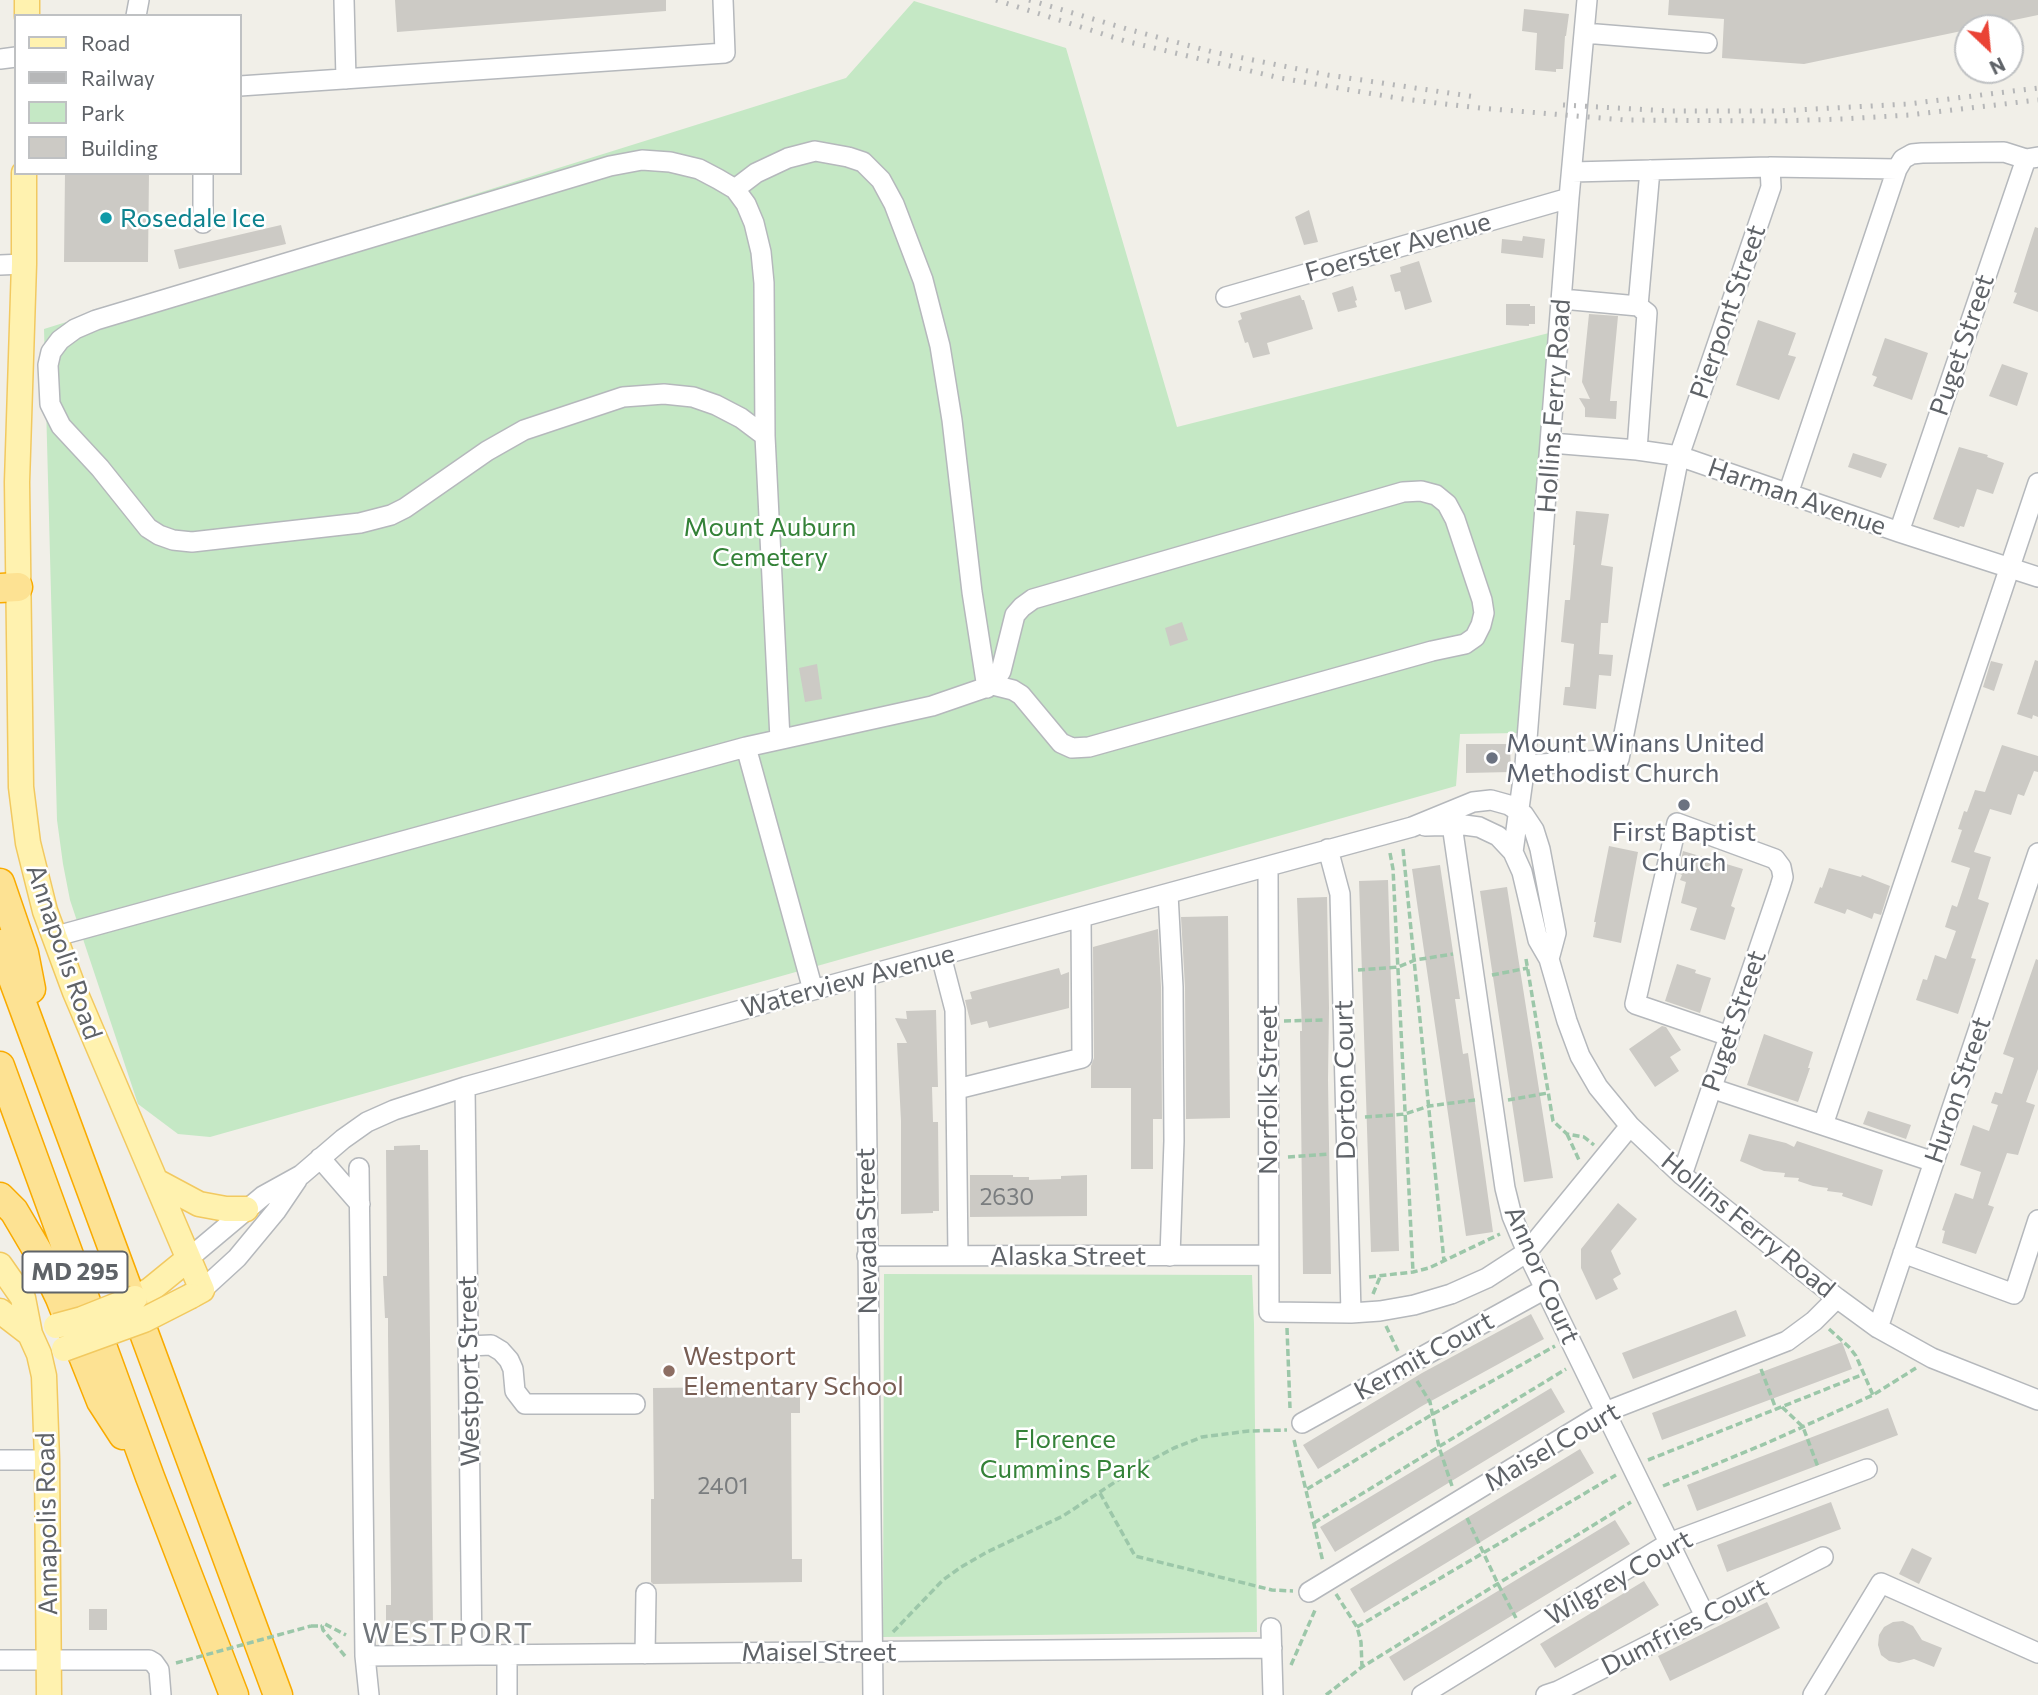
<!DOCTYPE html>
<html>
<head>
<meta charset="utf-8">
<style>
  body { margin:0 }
  #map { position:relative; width:2038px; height:1695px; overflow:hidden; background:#f1efe8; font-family:Commissioner,sans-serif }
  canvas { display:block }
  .legend { position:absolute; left:14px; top:14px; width:228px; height:161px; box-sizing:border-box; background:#fff; border:2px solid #bfc1c3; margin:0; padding:9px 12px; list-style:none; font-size:21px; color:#5f6368 }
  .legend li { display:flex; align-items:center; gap:14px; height:35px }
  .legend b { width:35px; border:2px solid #bfc1c3 }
  .north { position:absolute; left:1954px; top:14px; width:70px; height:70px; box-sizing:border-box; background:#fff; border:2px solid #bfc1c3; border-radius:50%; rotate:154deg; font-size:19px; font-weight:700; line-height:28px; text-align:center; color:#5f6368 }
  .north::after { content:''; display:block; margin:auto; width:24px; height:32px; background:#ea4335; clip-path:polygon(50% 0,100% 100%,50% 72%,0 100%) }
</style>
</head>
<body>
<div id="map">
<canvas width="2038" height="1695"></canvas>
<ul class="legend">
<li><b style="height:9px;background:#fff2af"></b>Road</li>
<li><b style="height:9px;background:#b6b7b8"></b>Railway</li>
<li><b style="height:19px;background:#c5e8c5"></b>Park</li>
<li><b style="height:19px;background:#cccac5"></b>Building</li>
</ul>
<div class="north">N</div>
</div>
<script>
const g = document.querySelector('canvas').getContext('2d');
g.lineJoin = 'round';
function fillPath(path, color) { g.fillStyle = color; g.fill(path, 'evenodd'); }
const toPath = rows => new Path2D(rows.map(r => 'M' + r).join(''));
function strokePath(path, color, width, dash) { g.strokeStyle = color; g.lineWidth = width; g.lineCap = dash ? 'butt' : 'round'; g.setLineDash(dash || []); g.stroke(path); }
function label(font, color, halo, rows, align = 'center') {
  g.font = font + ' Commissioner,sans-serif'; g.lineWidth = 5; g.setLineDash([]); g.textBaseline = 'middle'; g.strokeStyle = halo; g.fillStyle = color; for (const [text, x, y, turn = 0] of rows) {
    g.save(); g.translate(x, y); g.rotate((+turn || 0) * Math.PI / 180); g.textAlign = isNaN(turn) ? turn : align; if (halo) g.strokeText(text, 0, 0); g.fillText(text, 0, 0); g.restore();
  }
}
const green = toPath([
  [914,1,1066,48,1177,427,1549,333,1517,733,1460,734,1456,786,210,1137,178,1134,138,1104,70,900,63,864,57,820,44,329,846,78],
  [884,1274,1252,1275,1254,1324,1257,1632,883,1637]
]);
const building = toPath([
  [395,0,666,0,666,11,397,32],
  [1669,0,2038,0,2038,15,1804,64,1722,58,1724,19,1668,15],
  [1524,9,1569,14,1566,36,1565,36,1563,69,1556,69,1556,72,1535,70,1537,33,1522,31],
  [65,173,149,173,148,262,64,262],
  [1309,210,1318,242,1304,245,1295,217],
  [281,225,286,244,179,269,174,250],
  [2035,227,2038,228,2038,312,2013,303,2017,293,2014,292],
  [1523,236,1545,239,1543,258,1501,253,1502,239,1522,241],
  [1419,261,1432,302,1405,310,1400,291,1395,292,1390,275,1401,272,1400,267],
  [1353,286,1357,300,1355,301,1357,307,1338,312,1332,293],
  [1300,295,1302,300,1304,300,1313,329,1267,343,1270,354,1253,358,1248,342,1245,343,1238,321,1242,319,1240,313],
  [1506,304,1530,304,1530,306,1535,306,1535,324,1529,324,1529,326,1506,325],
  [1589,314,1618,316,1610,401,1617,401,1616,419,1585,417,1585,408,1579,398,1590,399,1582,382],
  [1758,320,1796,333,1788,355,1796,357,1779,400,1736,385],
  [1885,338,1928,353,1912,400,1873,386,1877,377,1872,375],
  [2002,364,2028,373,2017,406,1989,396],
  [1959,447,1988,455,1987,457,2004,463,1993,494,1977,489,1964,527,1960,526,1959,528,1933,519],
  [1853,453,1887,464,1881,478,1848,467],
  [1576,511,1609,514,1601,565,1613,567,1608,623,1601,623,1599,654,1613,655,1611,676,1599,675,1596,709,1563,705,1565,687,1570,687,1574,644,1561,642,1565,600,1570,600,1575,545,1573,545],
  [1182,622,1188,640,1170,646,1165,628],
  [2035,660,2038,661,2038,717,2033,715,2032,719,2017,714],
  [1991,661,2003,664,1994,691,1983,687],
  [817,664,822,699,805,702,799,668],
  [1466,744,1510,744,1511,772,1466,773],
  [2002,745,2038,756,2038,772,2034,771,2024,796,2018,794,2011,815,1990,809,1974,852,1991,857,1978,899,1989,903,1971,958,1976,959,1958,1014,1916,1000,1923,979,1927,980,1935,955,1946,959,1956,931,1945,927,1952,905,1957,907,1970,868,1951,862,1962,830,1958,829,1964,811,1967,812,1975,790,1985,792],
  [1609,846,1638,852,1621,943,1593,937,1596,922,1594,922],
  [1683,851,1743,869,1731,906,1735,908,1725,940,1690,930,1697,908,1681,903,1686,882,1680,880,1682,875,1678,873],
  [1440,865,1460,999,1455,999,1463,1054,1468,1053,1493,1232,1466,1236,1412,869],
  [1829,868,1861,877,1862,875,1890,886,1881,915,1874,913,1872,919,1847,909,1845,914,1814,903,1820,887,1822,888],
  [1388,880,1399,1251,1371,1252,1359,881],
  [1507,887,1553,1178,1524,1182,1480,891],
  [1327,897,1329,1008,1328,1080,1331,1274,1303,1274,1300,1031,1302,1031,1297,898],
  [1228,916,1230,1118,1186,1119,1185,987,1181,917],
  [1158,929,1161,987,1162,1119,1153,1119,1153,1169,1131,1169,1131,1088,1091,1088,1091,1066,1094,1058,1093,947],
  [2036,959,2038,960,2038,1069,2026,1102,2035,1105,2018,1155,2007,1153,1988,1205,1994,1207,1976,1254,1942,1243,1945,1231,1942,1230,1955,1193,1973,1199,1981,1172,1960,1165,1973,1125,1989,1131,1998,1105,1991,1103,1995,1092,2002,1094,2014,1058,2003,1054],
  [1677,964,1696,970,1695,973,1711,978,1700,1013,1665,1001],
  [1059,968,1061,975,1069,972,1069,1008,989,1028,987,1021,971,1025,965,1000,972,999,970,992],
  [936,1010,938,1087,932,1087,933,1122,938,1122,939,1211,933,1211,933,1213,901,1214,901,1121,897,1043,907,1043,895,1018,907,1019,906,1011],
  [1662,1026,1666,1027,1681,1050,1670,1057,1679,1071,1655,1087,1629,1049],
  [1764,1034,1813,1052,1808,1068,1810,1068,1798,1102,1747,1085],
  [1868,1111,1911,1125,1906,1139,1863,1124],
  [1749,1134,1786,1143,1794,1147,1797,1141,1883,1170,1872,1206,1842,1196,1843,1193,1827,1191,1828,1188,1813,1186,1798,1181,1799,1178,1784,1177,1785,1173,1764,1171,1740,1161],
  [420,1145,420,1150,428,1150,433,1626,386,1628,386,1605,391,1605,391,1590,388,1335,388,1318,385,1318,383,1276,387,1276,386,1150,394,1150,394,1146],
  [970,1175,1013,1175,1013,1177,1029,1177,1029,1180,1061,1179,1061,1176,1087,1175,1087,1216,970,1217],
  [1618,1203,1637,1219,1611,1251,1621,1274,1613,1279,1618,1289,1596,1300,1581,1268,1581,1249],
  [1736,1310,1746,1336,1633,1379,1622,1353],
  [1531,1314,1544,1339,1422,1406,1318,1469,1303,1445,1422,1373],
  [1842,1342,1852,1369,1662,1440,1652,1413],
  [730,1387,730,1391,800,1390,800,1413,791,1413,792,1559,802,1559,802,1582,653,1584,651,1582,651,1499,654,1499,653,1388],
  [1551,1388,1565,1412,1335,1552,1320,1527],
  [1888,1408,1898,1435,1697,1511,1687,1485],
  [1580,1449,1594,1473,1364,1613,1350,1589],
  [1831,1502,1841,1529,1727,1572,1717,1545],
  [1615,1520,1630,1544,1404,1681,1389,1657],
  [1912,1548,1932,1558,1919,1584,1899,1574],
  [1644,1581,1659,1605,1555,1668,1540,1644],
  [1767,1602,1780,1628,1670,1681,1658,1656],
  [89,1609,107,1609,107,1630,89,1630],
  [1903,1621,1913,1626,1922,1640,1942,1648,1934,1667,1914,1659,1899,1663,1889,1661,1881,1655,1878,1645,1879,1635,1884,1627,1893,1622]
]);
const path = toPath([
  [1403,849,1444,1261],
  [1390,853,1393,869,1413,1272],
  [1526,959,1553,1121,1567,1134,1584,1137,1594,1145],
  [1358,970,1398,967,1415,960,1453,954],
  [1492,975,1528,968],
  [1284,1021,1326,1020],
  [1508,1100,1548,1093],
  [1365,1117,1405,1114,1429,1106,1475,1100],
  [1567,1134,1579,1160],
  [1288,1157,1329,1154],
  [1369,1277,1413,1272,1429,1268,1500,1234],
  [1373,1294,1380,1277],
  [1386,1326,1398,1351],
  [1287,1328,1290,1408],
  [1829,1329,1849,1347,1856,1356,1873,1395],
  [1761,1369,1776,1409],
  [1417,1381,1430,1402,1439,1447,1452,1486],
  [1782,1407,1803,1427,1818,1467],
  [1294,1440,1323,1562],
  [1648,1460,1864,1374],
  [1663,1486,1767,1443,1873,1395,1916,1368],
  [1307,1489,1433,1414,1555,1346],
  [1100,1493,1135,1556,1272,1590,1293,1591],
  [1467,1518,1498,1584,1516,1618],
  [1314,1523,1566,1369],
  [1336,1594,1357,1627,1361,1642,1362,1667],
  [311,1626,322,1626],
  [1357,1627,1616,1475],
  [893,1632,943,1580,961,1567,987,1552,1063,1516,1138,1467,1174,1448,1202,1437,1249,1431,1287,1430],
  [345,1656,323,1630,322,1626,325,1624,346,1635],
  [1291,1665,1316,1608],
  [1326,1695,1362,1667,1631,1502]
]);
const minor = toPath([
  [344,0,346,79],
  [136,16,139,0],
  [1584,33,1707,43],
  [0,59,16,57],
  [240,86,725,53,723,0],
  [1572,172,1770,167,1897,169],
  [203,173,203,223],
  [735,189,756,173,788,158,815,151,848,157,863,162,881,180,894,204,923,280,940,346,952,420,972,592,987,688],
  [0,265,24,264],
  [1226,297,1569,198],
  [1562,299,1638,306,1647,313,1637,450],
  [1638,306,1650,170],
  [765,436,741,418,716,405,693,397,664,394,623,397,524,430,487,451,405,508,391,515,360,523,192,542,173,540,159,535,148,528,100,468,61,426,50,404,48,365,51,352,60,340,75,329,96,320,610,166,642,160,670,162,699,169,718,179,735,189,746,204,754,223,761,252,764,283,765,436,780,739],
  [1551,443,1637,450,1679,456,1899,532,2038,577],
  [1788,494,1897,169,1903,159,1912,154,1922,153,2004,152,2026,159,2038,157],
  [1899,532,2026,159],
  [746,747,813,990],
  [1525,765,1619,759,1679,456,1771,187,1770,167],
  [1452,825,1505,1188,1512,1216,1527,1252,1705,1616],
  [1425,826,1464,825,1479,827,1498,836,1513,852,1522,872,1538,940,1549,959,1567,1021,1580,1056,1598,1087,1630,1126,1682,1175,1837,1298,1878,1328,1932,1358,2038,1400],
  [1328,849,1340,894,1351,1313],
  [1513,852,1525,765,1569,198,1587,0],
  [1268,867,1269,1312,1351,1313,1380,1311,1414,1305,1451,1294,1487,1278,1527,1252,1630,1126],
  [1168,894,1173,987,1174,1141,1170,1256],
  [53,937,746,747,932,706,993,685,1013,690,1021,695,1061,743,1072,748,1089,747,1432,651,1465,644,1475,637,1481,625,1484,613,1482,600,1455,519,1447,504,1436,495,1421,491,1403,492,1033,599,1022,607,1015,615,1001,671,993,685],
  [941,956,955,1010,958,1256],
  [865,977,873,1695],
  [465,1087,472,1655],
  [1711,1088,1934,1162],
  [957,1089,1082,1058,1081,918],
  [1823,1125,2038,483],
  [320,1158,360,1204],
  [359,1168,365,1656,369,1695],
  [1682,1175,1780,887,1783,877,1781,867,1775,859,1677,823,1635,1004,1729,1036],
  [1903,1253,2014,1294,2038,1220],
  [867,1256,1268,1255],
  [188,1259,263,1196,301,1175,343,1139,367,1122,394,1110,465,1087,813,990,1412,827,1473,802,1491,800,1509,805,1524,815,1534,830,1540,849,1556,933,1549,959],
  [202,1290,237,1258,276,1211,297,1180],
  [1878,1328,2038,853],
  [468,1346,491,1345,501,1351,509,1360,513,1369,515,1391,525,1404,635,1404],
  [1302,1423,1545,1289],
  [0,1460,47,1460],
  [1309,1592,1605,1412,1787,1341,1814,1321,1837,1298],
  [1271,1628,1273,1695],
  [645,1654,646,1593],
  [507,1655,507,1695],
  [365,1656,1272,1648],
  [0,1660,149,1660,154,1663,159,1670,161,1695],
  [1422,1695,1669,1543,1867,1469],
  [1546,1695,1558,1691,1823,1557],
  [1813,1695,1881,1583,2038,1653]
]);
const major = toPath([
  [27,16,27,0],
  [24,173,24,264,17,482,21,787,28,843,45,911,75,992,202,1290,191,1296],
  [156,1181,199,1204,226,1209,246,1209],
  [0,1265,23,1298,30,1334,39,1354,44,1376,47,1460,49,1695],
  [135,1298,150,1290,188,1259],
  [0,1311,30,1334]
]);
const highway = toPath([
  [0,588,18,587],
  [0,883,24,953,31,989],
  [0,944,278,1695],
  [0,1066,150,1477,234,1695],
  [0,1197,14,1211,37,1250,60,1298,101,1401,123,1435]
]);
const rail = toPath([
  [996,0,1125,41,1280,78,1403,99,1480,108,1625,120,1778,121,1843,119,1909,115,2038,100],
  [1029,0,1127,29,1213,52,1328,75,1476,97],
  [1563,105,1670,111,1777,111,1908,104,2038,88]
]);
const pathBridge = toPath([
  [176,1663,311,1626]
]);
const majorBridge = toPath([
  [56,1326,82,1319,135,1298],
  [64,1349,144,1320,191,1296]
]);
const markers = [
  [106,218,7,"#0f9aa8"],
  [1492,758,7,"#6b7280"],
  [1684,805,7,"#6b7280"],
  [669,1371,7,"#8d6e63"]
];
const numberNames = [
  ["2630",1007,1197],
  ["2401",723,1486]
];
const shields = [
  [75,1272,105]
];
const shieldNames = [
  ["MD 295",75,1272]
];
const cultureNames = [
  ["Rosedale Ice",120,218]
];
const streetNames = [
  ["Foerster Avenue",1398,247,-16],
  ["Pierpont Street",1728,312,-71],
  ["Puget Street",1962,345,-71],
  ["Hollins Ferry Road",1554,406,-86],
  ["Harman Avenue",1797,497,19],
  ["Annapolis Road",64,952,71],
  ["Waterview Avenue",848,981,-15],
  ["Puget Street",1734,1021,-71],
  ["Dorton Court",1345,1080,-91],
  ["Norfolk Street",1268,1090,-90],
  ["Huron Street",1958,1090,-71],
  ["Hollins Ferry Road",1748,1225,39],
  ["Nevada Street",867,1231,-91],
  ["Alaska Street",1068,1256],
  ["Annor Court",1542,1275,66],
  ["Kermit Court",1424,1356,-29],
  ["Westport Street",469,1371,-91],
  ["Maisel Court",1552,1447,-30],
  ["Annapolis Road",47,1524,-91],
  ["Wilgrey Court",1619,1578,-30],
  ["Dumfries Court",1685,1627,-27],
  ["Maisel Street",819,1652]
];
const parkNames = [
  ["Mount Auburn",770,527],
  ["Cemetery",770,557],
  ["Florence",1065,1439],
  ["Cummins Park",1065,1469]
];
const worshipNames = [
  ["Mount Winans United",1506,743],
  ["Methodist Church",1506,773],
  ["First Baptist",1684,832,"center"],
  ["Church",1684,862,"center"]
];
const educationNames = [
  ["Westport",683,1356],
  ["Elementary School",683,1386]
];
const neighbourhoodNames = [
  ["WESTPORT",448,1634]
];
fillPath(green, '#c5e8c5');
fillPath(building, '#cccac5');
strokePath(minor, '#b5b8bc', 22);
strokePath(major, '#f2c960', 27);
strokePath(highway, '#f9ab00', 31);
strokePath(path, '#9cc7a9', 3.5, [7, 3.5]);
strokePath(minor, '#fff', 19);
strokePath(major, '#fff2af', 24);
strokePath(highway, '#fde293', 28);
strokePath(rail, '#b6b7b8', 5, [2, 9]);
strokePath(majorBridge, '#f2c960', 27, []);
strokePath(pathBridge, '#9cc7a9', 3.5, [7, 3.5]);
strokePath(majorBridge, '#fff2af', 24);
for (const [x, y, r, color] of markers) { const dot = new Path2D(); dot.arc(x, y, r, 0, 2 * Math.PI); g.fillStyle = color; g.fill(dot); strokePath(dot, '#fff', 2.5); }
label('23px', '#7a7d7f', null, numberNames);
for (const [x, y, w] of shields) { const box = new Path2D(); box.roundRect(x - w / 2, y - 20.5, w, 41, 5); g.fillStyle = '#fff'; g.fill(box); strokePath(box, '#5f6368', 2); }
label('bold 24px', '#5f6368', null, shieldNames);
label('26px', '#0d838f', '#fff', cultureNames, 'left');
label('26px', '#5f6368', '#fff', streetNames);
label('26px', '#348238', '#fff', parkNames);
label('26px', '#5b616d', '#fff', worshipNames, 'left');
label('26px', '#785e54', '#fff', educationNames, 'left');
g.letterSpacing = '2px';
label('28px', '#70757a', '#fff', neighbourhoodNames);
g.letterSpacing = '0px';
</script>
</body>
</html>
